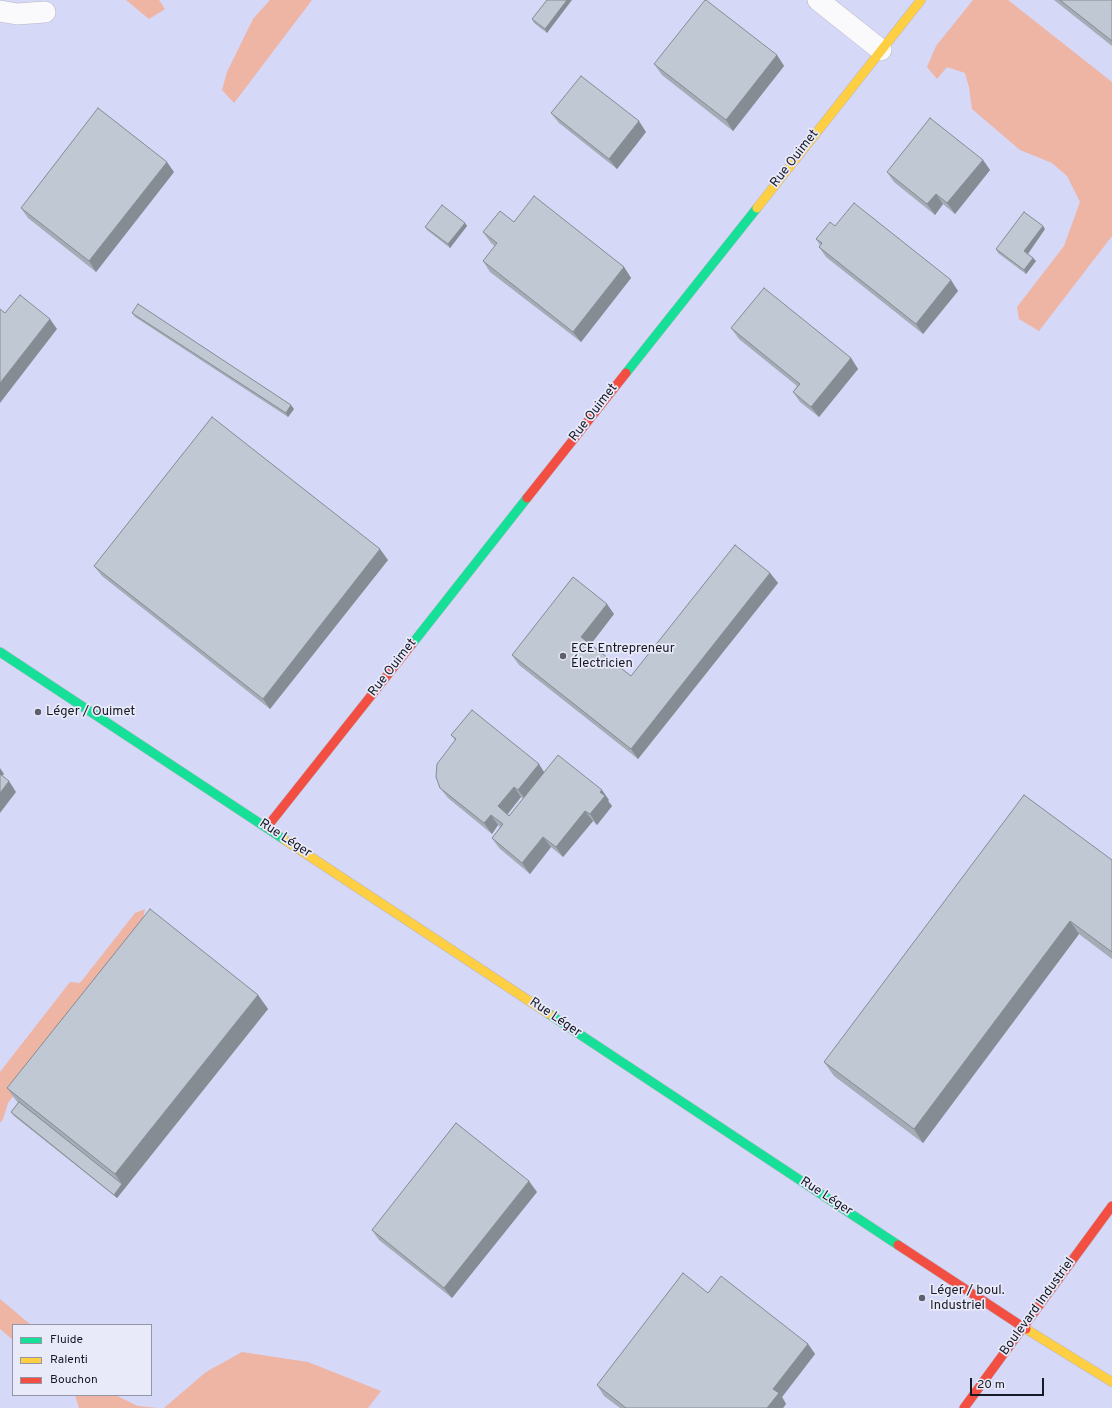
<!DOCTYPE html>
<html>
<head>
<meta charset="utf-8">
<style>
  body { margin:0 }
  #map { position:relative; width:1112px; height:1408px; overflow:hidden; background:#e0e1f2; font-family:Overpass,sans-serif }
  canvas { display:block }
  .legend { position:absolute; left:12px; top:1324px; width:140px; height:72px; box-sizing:border-box; background:#e9eaf9; border:1px solid #9596a5; margin:0; padding:5px 7px; list-style:none; font-size:12px; color:#181926 }
  .legend li { display:flex; align-items:center; gap:8px; height:20px }
  .legend b { width:20px; border:1px solid #9596a5 }
  .scale { position:absolute; left:970px; top:1378px; width:74px; height:18px; box-sizing:border-box; border:2px solid #181926; border-top:0; padding-left:5px; font-size:12px; line-height:14px; white-space:nowrap; color:#181926; -webkit-text-stroke:3px #e9eaf9; paint-order:stroke }
</style>
</head>
<body>
<div id="map">
<canvas width="1112" height="1408"></canvas>
<ul class="legend">
<li><b style="height:5px;background:#16e098"></b>Fluide</li>
<li><b style="height:5px;background:#ffcf43"></b>Ralenti</li>
<li><b style="height:5px;background:#f24e42"></b>Bouchon</li>
</ul>
<div class="scale">20 m</div>
</div>
<script>
const g = document.querySelector('canvas').getContext('2d');
g.lineJoin = 'round';
function fillPath(path, color) { g.fillStyle = color; g.fill(path, 'evenodd'); }
const toPath = rows => new Path2D(rows.map(r => 'M' + r).join(''));
function strokePath(path, color, width, dash) { g.strokeStyle = color; g.lineWidth = width; g.lineCap = dash ? 'butt' : 'round'; g.setLineDash(dash || []); g.stroke(path); }
function label(font, color, halo, rows, align = 'center') {
  g.font = font + ' Overpass,sans-serif'; g.lineWidth = 3.5; g.setLineDash([]); g.textBaseline = 'middle'; g.strokeStyle = halo; g.fillStyle = color; for (const [text, x, y, turn = 0] of rows) {
    g.save(); g.translate(x, y); g.rotate((+turn || 0) * Math.PI / 180); g.textAlign = isNaN(turn) ? turn : align; if (halo) g.strokeText(text, 0, 0); g.fillText(text, 0, 0); g.restore();
  }
}
const built = toPath([
  [0,0,1112,0,1112,1408,0,1408],
  [13,1325,151,1325,151,1395,13,1395]
]);
const forest = toPath([
  [126,0,159,0,165,9,149,19],
  [270,0,312,0,234,103,222,90,227,72,253,19],
  [973,0,1008,0,1112,82,1112,236,1039,331,1019,319,1017,307,1064,246,1080,202,1067,176,1052,163,1020,150,972,109,969,87,965,73,947,67,937,79,927,67,936,46],
  [145,909,142,924,8,1103,3,1119,0,1123,0,1072,70,982,80,983,135,913],
  [0,1299,31,1325,13,1325,13,1340,0,1329],
  [242,1352,308,1362,381,1391,368,1408,164,1408,206,1372],
  [75,1395,115,1395,138,1406,158,1408,79,1408]
]);
const street = toPath([
  [818,0,881,50],
  [0,11,17,14,45,12]
]);
const fast = toPath([
  [626,373,757,208],
  [412,644,527,498],
  [0,652,285,840],
  [549,1014,898,1245]
]);
const slow = toPath([
  [757,208,921,0],
  [285,840,549,1014],
  [1026,1329,1112,1382]
]);
const jam = toPath([
  [527,498,626,373],
  [267,827,412,644],
  [898,1245,1026,1329],
  [964,1408,1112,1206]
]);
const wall = toPath([
  [547,0,547,33,534,23,532,19],
  [1054,0,1112,0,1112,46],
  [777,55,784,66,733,131,662,75,654,64],
  [551,113,646,132,617,169,559,123],
  [983,160,990,170,955,214,943,204,935,215,894,182,887,172],
  [174,172,96,272,28,218,21,208],
  [514,222,624,267,631,278,581,342,490,272,483,261,495,246,491,243,483,232],
  [465,223,467,226,450,248,427,230,425,227],
  [835,226,958,291,923,334,826,257,819,247,820,245,816,239],
  [1045,229,1028,254,1036,261,1026,274,998,253,996,249],
  [132,313,294,409,288,417,135,317],
  [731,328,851,358,858,369,819,417,800,402,793,392,797,386,739,339],
  [388,560,270,709,102,576,94,566],
  [770,573,778,583,638,759,519,665,512,655,614,614,590,645,631,676],
  [451,735,544,772,609,800,608,801,612,806,597,825,593,821,563,857,551,847,530,874,499,848,492,838,500,827,498,825,492,834,448,798,440,788,455,740],
  [521,797,523,799,509,816,508,814],
  [1112,860,1112,959,1079,934,923,1143,834,1076,824,1062],
  [258,995,268,1009,117,1198,14,1116,11,1112,18,1103,7,1088],
  [537,1192,452,1298,379,1240,372,1230],
  [708,1293,808,1344,815,1354,782,1397,786,1404,783,1408,620,1408,604,1396,597,1385]
]);
const shadedWall = toPath([
  [567,0,572,0,547,33,545,29],
  [777,55,784,66,733,131,726,120],
  [639,121,646,132,617,169,609,159],
  [983,160,990,170,955,214,947,203],
  [167,162,174,172,96,272,89,261],
  [936,194,943,204,935,215,927,204],
  [465,223,467,226,450,248,448,244],
  [1043,226,1045,229,1027,255,1024,251],
  [1033,258,1036,261,1026,274,1024,270],
  [624,267,631,278,581,342,573,332],
  [951,280,958,291,923,334,916,324],
  [50,319,57,329,0,403,0,383],
  [851,358,858,369,819,417,811,407],
  [291,405,294,409,288,417,286,413],
  [380,549,388,560,270,709,263,699],
  [770,573,778,583,638,759,631,749],
  [607,604,614,614,588,648,581,637],
  [539,764,546,775,526,800,518,790],
  [0,768,4,774,0,779],
  [9,781,16,792,0,813,0,793],
  [514,787,521,797,505,817,498,806],
  [602,790,609,800,608,801,612,806,597,825,590,814,600,792],
  [585,811,593,821,563,857,556,847],
  [491,815,498,825,492,834,484,823],
  [543,837,551,847,530,874,522,863],
  [1070,921,1079,934,923,1143,914,1129],
  [258,995,268,1009,117,1198,114,1195,122,1184,115,1174],
  [529,1181,537,1192,452,1298,444,1288],
  [808,1344,815,1354,782,1397,786,1404,783,1408,767,1408,773,1389]
]);
const building = toPath([
  [547,0,567,0,545,29,532,19,547,0],
  [705,0,706,0,777,55,726,120,654,64,705,0],
  [1060,0,1112,0,1112,41,1060,0],
  [581,76,639,121,609,159,551,113,581,76],
  [98,108,167,162,89,261,21,208,98,108],
  [930,118,983,160,947,203,936,194,927,204,887,172,930,118],
  [534,196,624,267,573,332,483,261,497,243,483,232,500,211,514,222,534,196],
  [854,203,951,280,916,324,819,247,822,243,816,239,830,222,835,226,854,203],
  [442,205,465,223,448,244,425,227,442,205],
  [1024,212,1043,226,1024,251,1033,258,1024,270,996,249,1024,212],
  [764,288,851,358,811,407,793,392,800,384,731,328,764,288],
  [20,295,50,319,0,383,0,309,5,313,20,295],
  [138,304,291,405,286,413,132,313,138,304],
  [212,417,380,549,263,699,94,566,212,417],
  [735,545,770,573,631,749,512,655,573,577,607,604,581,637,631,676,735,545],
  [472,710,539,764,518,790,514,787,498,806,509,816,558,755,602,790,600,792,605,796,590,814,585,811,556,847,543,837,522,863,492,838,503,824,491,815,484,823,440,788,436,777,437,764,456,739,451,735,472,710],
  [0,774,9,781,0,793,0,774],
  [1024,795,1112,860,1112,952,1070,921,914,1129,824,1062,1024,795],
  [150,909,258,995,115,1174,7,1088,150,909],
  [19,1102,122,1184,114,1195,11,1112,19,1102],
  [456,1123,529,1181,444,1288,372,1230,456,1123],
  [683,1273,708,1293,721,1276,808,1344,773,1389,779,1393,767,1408,626,1408,597,1385,683,1273]
]);
const markers = [
  [563,656,4,"#5e5f6d"],
  [38,712,4,"#5e5f6d"],
  [922,1298,4,"#5e5f6d"]
];
const streetNames = [
  ["Rue Ouimet",795,159,-52],
  ["Rue Ouimet",594,413,-52],
  ["Rue Ouimet",393,668,-52],
  ["Rue Léger",285,839,33],
  ["Rue Léger",555,1018,34],
  ["Rue Léger",826,1197,33],
  ["Boulevard Industriel",1038,1307,-54]
];
const poiNames = [
  ["ECE Entrepreneur",571,649],
  ["Électricien",571,664],
  ["Léger / Ouimet",46,712],
  ["Léger / boul.",930,1291],
  ["Industriel",930,1306]
];
fillPath(built, '#d6d8f8');
fillPath(forest, '#eeb4a4');
strokePath(street, '#b7b7c5', 22);
strokePath(fast, '#b7b7c5', 10);
strokePath(slow, '#b7b7c5', 10);
strokePath(jam, '#b7b7c5', 10);
strokePath(street, '#fafafd', 21);
strokePath(fast, '#16e098', 9);
strokePath(slow, '#ffcf43', 9);
strokePath(jam, '#f24e42', 9);
fillPath(wall, '#a5acb5');
fillPath(shadedWall, '#868c94');
fillPath(building, '#c0c8d3');
strokePath(building, '#868c94', 1);
for (const [x, y, r, color] of markers) { const dot = new Path2D(); dot.arc(x, y, r, 0, 2 * Math.PI); g.fillStyle = color; g.fill(dot); strokePath(dot, '#e9eaf9', 1.5); }
label('13px', '#181926', '#e9eaf9', streetNames);
label('13px', '#181926', '#e9eaf9', poiNames, 'left');
</script>
</body>
</html>
